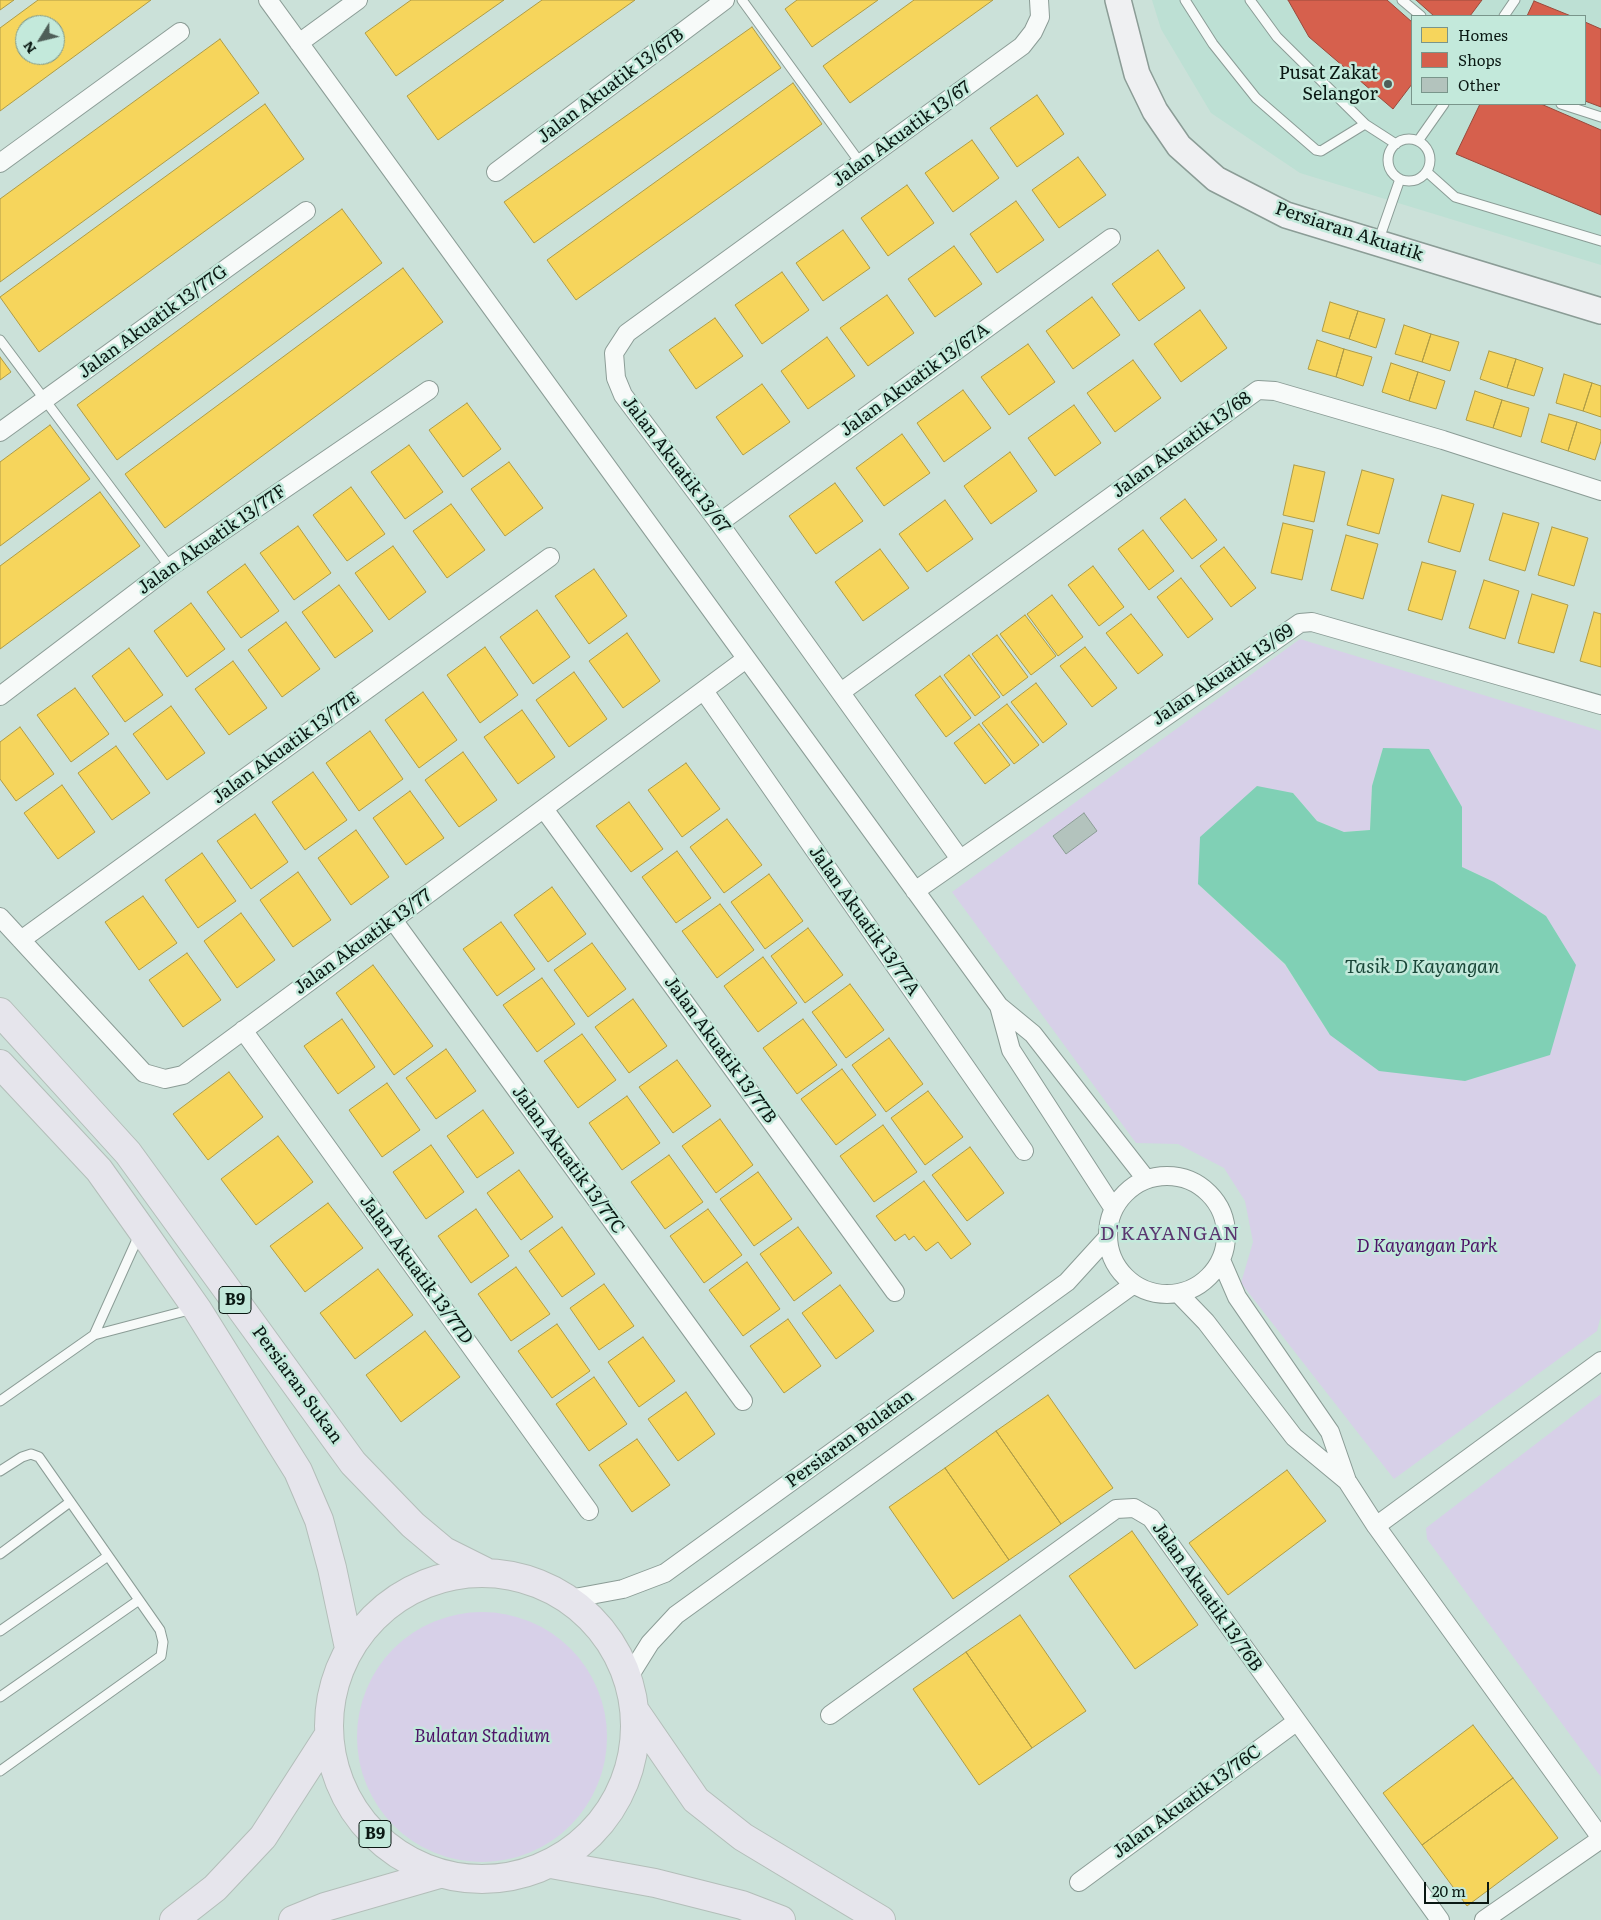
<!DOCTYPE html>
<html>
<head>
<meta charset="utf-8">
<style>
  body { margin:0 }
  #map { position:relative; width:1601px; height:1920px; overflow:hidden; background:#cbe1d9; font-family:Literata,serif }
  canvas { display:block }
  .legend { position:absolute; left:1411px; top:15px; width:175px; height:90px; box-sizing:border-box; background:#c3e9db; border:1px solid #79958b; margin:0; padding:6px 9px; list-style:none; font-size:15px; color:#0a1813 }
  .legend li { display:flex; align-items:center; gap:10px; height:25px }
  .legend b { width:25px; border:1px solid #79958b }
  .north { position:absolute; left:15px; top:15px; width:50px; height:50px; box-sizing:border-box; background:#c3e9db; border:1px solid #79958b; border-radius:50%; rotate:234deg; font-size:14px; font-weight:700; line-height:20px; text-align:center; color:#0a1813 }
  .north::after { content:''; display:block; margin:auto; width:18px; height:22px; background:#4e5e58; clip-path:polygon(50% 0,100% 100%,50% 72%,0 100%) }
  .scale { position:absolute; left:1424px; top:1882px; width:65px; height:22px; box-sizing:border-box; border:2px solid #0a1813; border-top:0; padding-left:6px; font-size:15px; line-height:18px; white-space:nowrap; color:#0a1813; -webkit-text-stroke:4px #c3e9db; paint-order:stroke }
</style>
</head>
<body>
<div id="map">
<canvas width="1601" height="1920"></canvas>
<ul class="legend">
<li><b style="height:14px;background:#f6d55c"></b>Homes</li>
<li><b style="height:14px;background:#d6604d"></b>Shops</li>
<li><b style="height:14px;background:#b3c3bd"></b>Other</li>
</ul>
<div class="north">N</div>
<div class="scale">20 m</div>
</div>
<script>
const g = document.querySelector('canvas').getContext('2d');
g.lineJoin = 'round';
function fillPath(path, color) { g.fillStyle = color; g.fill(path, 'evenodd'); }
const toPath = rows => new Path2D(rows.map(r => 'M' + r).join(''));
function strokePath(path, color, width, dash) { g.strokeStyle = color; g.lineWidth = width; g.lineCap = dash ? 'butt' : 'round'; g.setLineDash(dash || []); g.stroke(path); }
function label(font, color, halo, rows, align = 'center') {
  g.font = font + ' Literata,serif'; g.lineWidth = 5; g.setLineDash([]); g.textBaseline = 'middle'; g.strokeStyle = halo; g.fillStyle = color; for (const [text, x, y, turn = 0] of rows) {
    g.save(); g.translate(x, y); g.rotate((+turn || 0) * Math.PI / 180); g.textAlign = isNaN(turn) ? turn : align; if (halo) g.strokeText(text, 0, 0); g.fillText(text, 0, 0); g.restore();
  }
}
const built = toPath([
  [1152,0,1601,0,1601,265,1300,173,1211,113,1161,29],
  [1412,16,1585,16,1585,104,1412,104]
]);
const green = toPath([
  [1300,639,1601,731,1601,1315,1597,1331,1394,1479,1241,1283,1253,1242,1245,1201,1224,1168,1178,1144,1136,1143,952,892],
  [1383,748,1462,807,1462,867,1494,882,1546,916,1330,1035,1285,965,1198,884,1293,793,1317,821,1344,832,1370,830,1372,786],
  [1601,1394,1601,1777,1427,1539,1426,1528],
  '357 1737a125 125 0 1 1 250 0a125 125 0 1 1-250 0Z'
]);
const water = toPath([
  [1383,748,1429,749,1462,807,1462,867,1494,882,1546,916,1576,965,1550,1055,1465,1081,1379,1071,1330,1035,1285,964,1198,884,1200,837,1257,786,1293,793,1317,821,1344,832,1370,830,1372,786]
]);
const homes = toPath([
  [0,0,14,0,0,10,0,0],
  [38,0,151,0,0,111,0,28,38,0],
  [25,25,55,25,55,55,25,55,25,25],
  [411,0,504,0,396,76,365,33,411,0],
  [542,0,635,0,438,140,407,96,542,0],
  [797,0,878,0,812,47,785,9,797,0],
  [914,0,993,0,850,103,823,66,914,0],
  [752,27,781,68,534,243,504,202,752,27],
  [220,39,259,93,0,282,0,199,220,39],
  [793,83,822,124,576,300,547,260,793,83],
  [1037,95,1064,134,1017,167,990,128,1037,95],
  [265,104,304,159,39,352,0,297,265,104],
  [972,140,999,178,953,212,925,173,972,140],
  [1078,157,1106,195,1059,228,1032,190,1078,157],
  [907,185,934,223,888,256,861,218,907,185],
  [1016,201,1044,240,997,273,970,234,1016,201],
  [342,209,382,263,117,460,77,405,342,209],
  [843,230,870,268,823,301,796,263,843,230],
  [954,246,982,284,935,317,908,279,954,246],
  [1158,250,1185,288,1139,321,1112,284,1158,250],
  [403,268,443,322,165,528,125,474,403,268],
  [782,272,809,310,762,344,735,305,782,272],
  [887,295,914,333,868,366,840,328,887,295],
  [1092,297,1120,335,1073,369,1046,331,1092,297],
  [1330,302,1358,311,1349,339,1322,331,1330,302],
  [1200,310,1227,348,1181,382,1154,344,1200,310],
  [1358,311,1385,319,1376,348,1349,339,1358,311],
  [715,318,743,356,696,389,669,350,715,318],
  [1404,325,1431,334,1422,362,1395,354,1404,325],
  [1431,334,1459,342,1450,371,1422,362,1431,334],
  [827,337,855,376,808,409,781,371,827,337],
  [1317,340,1344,349,1336,377,1308,369,1317,340],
  [1028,344,1055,382,1009,415,981,377,1028,344],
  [1344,349,1372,357,1363,386,1336,377,1344,349],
  [1489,351,1516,359,1507,388,1480,379,1489,351],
  [0,357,11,372,0,380,0,357],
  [1516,359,1543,368,1534,396,1507,388,1516,359],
  [1133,360,1161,398,1115,432,1087,393,1133,360],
  [1391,363,1418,372,1409,401,1382,392,1391,363],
  [1418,372,1445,381,1436,409,1409,401,1418,372],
  [1564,374,1592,383,1583,411,1556,403,1564,374],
  [1592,383,1601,386,1601,417,1583,411,1592,383],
  [762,384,790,422,743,455,716,417,762,384],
  [963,390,991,428,944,462,917,423,963,390],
  [1475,391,1502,400,1493,428,1466,420,1475,391],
  [1502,400,1529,408,1521,437,1493,428,1502,400],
  [467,403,501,449,463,477,429,430,467,403],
  [1074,405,1101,443,1055,476,1028,438,1074,405],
  [1549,414,1577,422,1568,451,1541,442,1549,414],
  [1577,422,1601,430,1601,441,1595,460,1568,451,1577,422],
  [50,425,90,479,0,546,0,462,50,425],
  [902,434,930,473,884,506,856,468,902,434],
  [409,445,443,492,405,519,371,472,409,445],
  [1010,452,1037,491,991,524,964,486,1010,452],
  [509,462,543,508,505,536,471,489,509,462],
  [1294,465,1325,472,1314,522,1283,515,1294,465],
  [1362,470,1394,479,1379,534,1347,525,1362,470],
  [835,483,863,521,816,554,789,516,835,483],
  [351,487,385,534,347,561,313,515,351,487],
  [100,492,140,546,0,649,0,566,100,492],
  [1442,495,1474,504,1460,552,1428,542,1442,495],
  [1185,499,1217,540,1192,559,1160,518,1185,499],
  [945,500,973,539,927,572,899,534,945,500],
  [451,504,485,550,447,578,413,531,451,504],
  [1503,513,1539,523,1525,571,1489,560,1503,513],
  [1283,523,1313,530,1302,580,1271,573,1283,523],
  [298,526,331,573,294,600,260,553,298,526],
  [1552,527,1588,538,1574,586,1538,575,1552,527],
  [1143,530,1174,571,1149,590,1118,549,1143,530],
  [1346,535,1378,544,1363,599,1331,590,1346,535],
  [393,546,426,592,389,620,355,573,393,546],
  [1224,547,1256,588,1231,607,1200,566,1224,547],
  [880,549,909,588,863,621,835,582,880,549],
  [1422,562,1456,571,1442,620,1408,610,1422,562],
  [245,564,279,611,241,638,207,592,245,564],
  [1093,566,1124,607,1099,626,1068,585,1093,566],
  [594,569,627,616,589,644,555,596,594,569],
  [1181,578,1213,619,1188,638,1157,597,1181,578],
  [1484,580,1519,591,1505,639,1469,628,1484,580],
  [339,585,373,631,335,658,302,612,339,585],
  [1532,594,1568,605,1554,653,1518,643,1532,594],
  [1052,595,1083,637,1058,656,1027,614,1052,595],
  [191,603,225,649,187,677,154,631,191,603],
  [537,610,570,657,533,684,500,637,537,610],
  [1594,612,1601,614,1601,667,1580,661,1594,612],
  [1131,614,1163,655,1138,674,1106,633,1131,614],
  [1025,615,1056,656,1031,675,1000,634,1025,615],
  [286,622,320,669,282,697,248,650,286,622],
  [627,633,660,681,623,708,589,661,627,633],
  [997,635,1028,677,1003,696,972,654,997,635],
  [485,647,518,695,480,723,447,675,485,647],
  [1085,647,1117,688,1092,707,1060,666,1085,647],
  [129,648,163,695,125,722,92,676,129,648],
  [969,655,1000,697,975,716,944,675,969,655],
  [233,661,267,708,229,735,195,689,233,661],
  [574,672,607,719,569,747,536,700,574,672],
  [940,676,971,718,946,737,915,695,940,676],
  [1036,683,1067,724,1043,743,1011,702,1036,683],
  [75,688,109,734,71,762,37,715,75,688],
  [423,692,457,740,419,768,385,720,423,692],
  [1007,704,1039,745,1014,764,982,723,1007,704],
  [171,706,205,753,167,780,133,734,171,706],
  [522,710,555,757,518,784,484,737,522,710],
  [979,724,1010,765,985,784,954,743,979,724],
  [20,727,54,774,16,801,0,779,0,742,20,727],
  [370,731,403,779,359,811,326,763,370,731],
  [116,746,150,793,112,820,78,773,116,746],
  [463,752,497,800,459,827,425,780,463,752],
  [686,763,720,809,682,837,648,790,686,763],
  [313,772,347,820,305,850,272,802,313,772],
  [62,785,95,832,58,859,24,813,62,785],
  [410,791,444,838,406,865,373,818,410,791],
  [629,802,663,849,631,872,596,826,629,802],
  [255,814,288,862,251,889,217,841,255,814],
  [727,819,762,865,724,893,690,847,727,819],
  [356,830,389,877,351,905,318,858,356,830],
  [677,851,711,898,676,923,642,877,677,851],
  [202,853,236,901,198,928,165,880,202,853],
  [298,872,331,920,293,947,260,900,298,872],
  [769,874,803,921,765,949,731,902,769,874],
  [552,887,586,934,548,962,514,915,552,887],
  [143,896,177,943,139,970,105,922,143,896],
  [720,904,754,950,717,978,682,931,720,904],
  [241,913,275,960,237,988,204,941,241,913],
  [501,922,535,969,497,996,463,949,501,922],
  [808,928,843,975,805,1003,771,956,808,928],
  [592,943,626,989,588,1017,554,970,592,943],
  [187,953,221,1000,183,1027,149,980,187,953],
  [763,957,797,1003,758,1032,724,986,763,957],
  [373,965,433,1046,394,1075,336,993,373,965],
  [542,978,575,1024,537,1052,503,1005,542,978],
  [850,984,884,1030,846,1058,812,1012,850,984],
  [633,999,667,1046,629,1073,595,1027,633,999],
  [342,1019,375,1067,338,1094,304,1046,342,1019],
  [803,1019,837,1065,797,1094,763,1048,803,1019],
  [582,1034,616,1080,578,1108,544,1061,582,1034],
  [889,1038,923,1084,886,1112,852,1065,889,1038],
  [446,1049,476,1091,436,1119,406,1078,446,1049],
  [677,1060,711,1106,673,1133,639,1087,677,1060],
  [842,1069,876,1115,836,1145,801,1099,842,1069],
  [229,1072,263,1117,208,1160,173,1114,229,1072],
  [387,1083,420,1130,382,1157,349,1110,387,1083],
  [928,1091,963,1137,925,1165,891,1118,928,1091],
  [627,1096,660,1143,622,1170,589,1123,627,1096],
  [483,1110,514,1153,477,1178,447,1136,483,1110],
  [720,1119,753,1165,716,1193,682,1146,720,1119],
  [883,1125,917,1172,874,1202,840,1156,883,1125],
  [278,1136,313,1182,256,1225,221,1179,278,1136],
  [431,1145,464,1192,426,1219,393,1172,431,1145],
  [970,1147,1004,1193,967,1221,932,1175,970,1147],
  [669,1155,703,1202,665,1229,631,1182,669,1155],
  [519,1170,553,1217,521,1240,487,1193,519,1170],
  [758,1172,792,1219,754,1246,720,1199,758,1172],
  [924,1181,971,1244,951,1259,938,1242,926,1251,914,1236,909,1240,905,1234,895,1241,876,1216,924,1181],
  [328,1203,363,1248,305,1292,270,1246,328,1203],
  [476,1209,509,1256,471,1283,438,1236,476,1209],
  [708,1209,742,1255,704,1283,670,1236,708,1209],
  [562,1227,595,1274,562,1297,529,1251,562,1227],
  [798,1227,832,1273,794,1301,760,1254,798,1227],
  [747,1262,780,1309,743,1336,709,1290,747,1262],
  [516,1267,550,1314,511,1341,478,1294,516,1267],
  [378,1269,413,1315,355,1359,320,1313,378,1269],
  [604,1284,634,1326,599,1350,570,1308,604,1284],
  [840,1285,874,1331,836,1359,802,1313,840,1285],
  [788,1319,821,1366,784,1393,750,1346,788,1319],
  [557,1324,590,1371,552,1398,518,1351,557,1324],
  [425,1331,460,1377,401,1422,366,1375,425,1331],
  [643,1337,675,1381,639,1407,608,1362,643,1337],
  [594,1377,627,1424,589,1451,556,1404,594,1377],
  [686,1392,715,1434,678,1461,648,1419,686,1392],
  [1048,1395,1113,1488,1061,1524,996,1431,1048,1395],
  [996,1431,1061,1524,1009,1560,945,1468,996,1431],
  [637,1439,670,1485,632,1512,599,1465,637,1439],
  [945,1468,1009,1560,953,1599,889,1507,945,1468],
  [1287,1470,1326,1521,1228,1595,1189,1543,1287,1470],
  [1132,1531,1198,1625,1135,1669,1069,1576,1132,1531],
  [1020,1615,1086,1711,1032,1748,966,1652,1020,1615],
  [966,1652,1032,1748,979,1785,913,1689,966,1652],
  [1473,1725,1513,1778,1422,1845,1383,1793,1473,1725],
  [1513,1778,1558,1838,1467,1906,1422,1845,1513,1778]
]);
const shops = toPath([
  [1288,0,1387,0,1412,22,1412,84,1393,109,1309,37,1288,0],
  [1416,0,1482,0,1470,16,1434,16,1416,0],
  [1534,1,1571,16,1527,16,1534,1],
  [1585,22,1601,29,1601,107,1585,101,1585,22],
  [1480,104,1541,104,1601,130,1601,215,1456,154,1480,104]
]);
const building = toPath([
  [1084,813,1097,831,1066,854,1053,836,1084,813]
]);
const lane = toPath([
  [742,0,861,164],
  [1185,0,1213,44,1256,98,1316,150,1321,151,1365,124],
  [1250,0,1277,37,1365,124,1396,144],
  [1402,0,1421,16],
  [1504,16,1515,0],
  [1561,104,1601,117],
  '1388 160a21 21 0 1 1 42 0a21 21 0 1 1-42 0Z',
  [1418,141,1444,104],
  [1427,172,1455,197,1601,241],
  [1378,242,1400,179],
  [0,340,170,567],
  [94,1335,139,1235],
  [0,1401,94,1335,193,1309],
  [0,1471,22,1457,31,1454,39,1457,160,1630,163,1642,161,1656,0,1771],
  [0,1554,70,1502],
  [0,1631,108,1556],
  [0,1697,139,1600]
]);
const street = toPath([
  [268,0,999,1006,1033,1034,1146,1179],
  [299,43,358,0],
  [0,163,180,32],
  [496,172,725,0],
  [0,432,306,211],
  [719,523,1111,238],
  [704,691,1024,1151],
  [841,692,1258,390,1275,391,1443,440,1601,491],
  [0,696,170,567,429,390],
  [544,809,895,1292],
  [960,859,719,523,623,395,616,378,614,353,627,333,1022,46,1033,32,1040,17,1039,0],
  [915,891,1300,623,1312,622,1601,705],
  [0,917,144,1073,165,1079,183,1075,746,659],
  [393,920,743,1401],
  [21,940,550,557],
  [999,1006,1011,1050,1114,1209],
  [243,1030,589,1511],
  '1108 1235a59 59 0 1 1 118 0a59 59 0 1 1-118 0Z',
  [1221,1260,1237,1297,1330,1432,1347,1481,1376,1526,1601,1838],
  [1178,1293,1206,1322,1294,1437,1347,1481],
  [1376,1526,1601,1361],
  [569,1599,623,1589,665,1573,1067,1282,1108,1237],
  [630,1675,650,1643,676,1615,1134,1284],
  [830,1715,1116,1509,1134,1508,1151,1518,1440,1920],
  [1079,1882,1296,1722],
  [1484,1920,1601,1839]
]);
const secondary = toPath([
  [1118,0,1137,74,1155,111,1179,146,1216,179,1286,215,1601,311]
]);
const primary = toPath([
  [0,1012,128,1153,353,1463,413,1525,444,1551,484,1571],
  [0,1064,99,1170,141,1229,197,1309,298,1471,319,1520,332,1568,349,1648],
  '329 1726a153 153 0 1 1 306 0a153 153 0 1 1-306 0Z',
  [635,1711,696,1800,743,1837,881,1920],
  [551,1864,655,1883,742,1905,781,1920],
  [174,1920,215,1888,263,1837,328,1736],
  [293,1920,325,1907,439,1874]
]);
const markers = [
  [1388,84,5,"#4e5e58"]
];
const shields = [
  [235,1300,32],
  [375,1834,32]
];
const shieldNames = [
  ["B9",235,1300],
  ["B9",375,1834]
];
const poiNames = [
  ["Pusat Zakat",1378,74],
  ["Selangor",1378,95]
];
const streetNames = [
  ["Jalan Akuatik 13/67B",611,86,-37],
  ["Jalan Akuatik 13/67",902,134,-36],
  ["Persiaran Akuatik",1349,232,18],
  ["Jalan Akuatik 13/77G",153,322,-36],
  ["Jalan Akuatik 13/67A",915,380,-36],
  ["Jalan Akuatik 13/68",1182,445,-36],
  ["Jalan Akuatik 13/67",676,465,53],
  ["Jalan Akuatik 13/77F",212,540,-35],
  ["Jalan Akuatik 13/69",1223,675,-34],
  ["Jalan Akuatik 13/77E",286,748,-36],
  ["Jalan Akuatik 13/77A",864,921,55],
  ["Jalan Akuatik 13/77",363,942,-36],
  ["Jalan Akuatik 13/77B",720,1050,54],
  ["Jalan Akuatik 13/77C",568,1160,54],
  ["Jalan Akuatik 13/77D",416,1270,54],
  ["Persiaran Sukan",297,1385,54],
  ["Persiaran Bulatan",850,1439,-36],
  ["Jalan Akuatik 13/76B",1207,1597,55],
  ["Jalan Akuatik 13/76C",1187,1802,-36]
];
const parkNames = [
  ["D Kayangan Park",1427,1247],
  ["Bulatan Stadium",482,1737]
];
const waterNames = [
  ["Tasik D Kayangan",1422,967]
];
const neighbourhoodNames = [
  ["D'KAYANGAN",1170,1234]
];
fillPath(built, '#bde0d4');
fillPath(green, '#d7d0e8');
fillPath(water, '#80d0b5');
fillPath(homes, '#f6d55c');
strokePath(homes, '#af9c46', 1);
fillPath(shops, '#d6604d');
strokePath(shops, '#994a3c', 1);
fillPath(building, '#b3c3bd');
strokePath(building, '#8c9d96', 1);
strokePath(lane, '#8b9c96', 11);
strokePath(street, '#8b9c96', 20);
strokePath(secondary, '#8b9c96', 28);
strokePath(primary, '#b3beb9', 30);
strokePath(lane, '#f7faf9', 9);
strokePath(street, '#f7faf9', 18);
strokePath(secondary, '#eff0f2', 25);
strokePath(primary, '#e6e5ec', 28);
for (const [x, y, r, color] of markers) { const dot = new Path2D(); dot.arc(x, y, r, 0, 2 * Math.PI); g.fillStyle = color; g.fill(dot); strokePath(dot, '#c3e9db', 2); }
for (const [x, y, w] of shields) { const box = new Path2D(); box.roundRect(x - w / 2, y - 13.5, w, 27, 4); g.fillStyle = '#c3e9db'; g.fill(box); strokePath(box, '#0a1813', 1); }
label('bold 16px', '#0a1813', null, shieldNames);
label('18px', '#0a1813', '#c3e9db', poiNames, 'right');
label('18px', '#0a1813', '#c3e9db', streetNames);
label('italic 18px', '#4c1367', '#c3e9db', parkNames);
label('italic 19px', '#194638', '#c3e9db', waterNames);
g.letterSpacing = '1px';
label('19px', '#5b3770', '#c3e9db', neighbourhoodNames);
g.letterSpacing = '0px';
</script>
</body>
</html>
